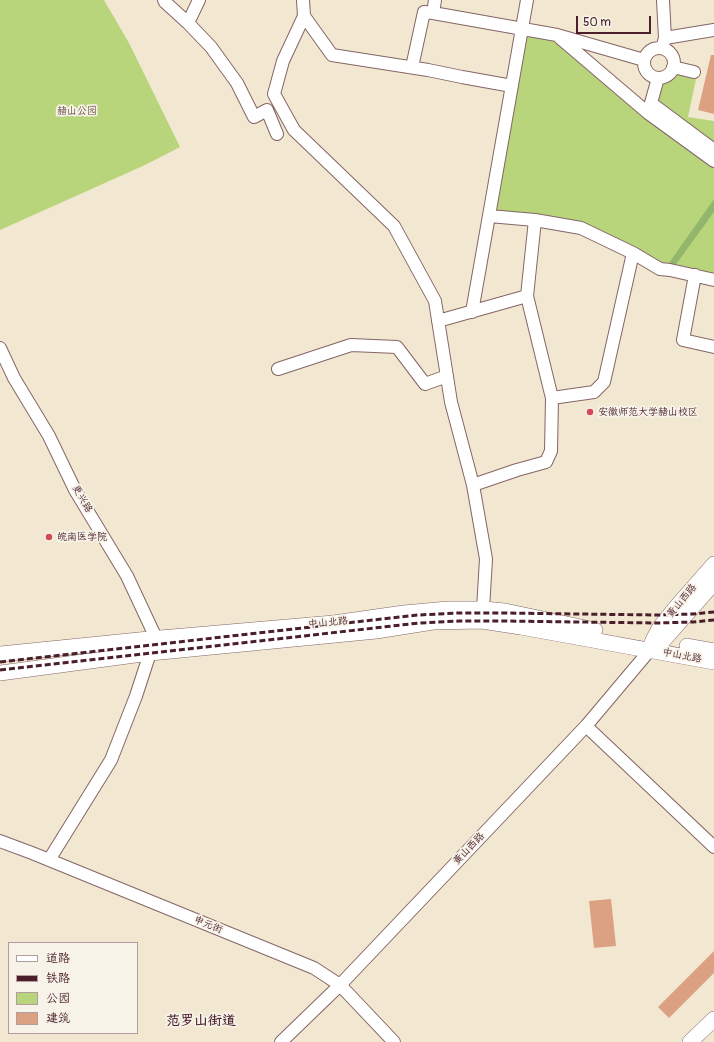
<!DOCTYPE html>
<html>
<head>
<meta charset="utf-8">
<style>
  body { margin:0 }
  #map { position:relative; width:714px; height:1042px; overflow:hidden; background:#f2e8d1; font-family:Pangolin,"LXGW WenKai TC",sans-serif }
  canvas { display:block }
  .legend { position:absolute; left:8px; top:942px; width:130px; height:92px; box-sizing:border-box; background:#f7f3e8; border:1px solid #b29e9c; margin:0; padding:5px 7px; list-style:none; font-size:12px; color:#4a1f2b }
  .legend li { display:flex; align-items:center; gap:8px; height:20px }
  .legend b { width:20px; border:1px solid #b29e9c }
  .scale { position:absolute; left:576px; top:16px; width:75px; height:18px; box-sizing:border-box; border:2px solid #4a1f2b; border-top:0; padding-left:5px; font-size:12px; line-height:14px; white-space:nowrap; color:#4a1f2b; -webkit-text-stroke:3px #f7f3e8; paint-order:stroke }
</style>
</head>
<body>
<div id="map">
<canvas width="714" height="1042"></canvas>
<ul class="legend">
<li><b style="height:5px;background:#fff"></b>道路</li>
<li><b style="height:5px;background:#4a1f2b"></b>铁路</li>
<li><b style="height:11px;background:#b8d57c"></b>公园</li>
<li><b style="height:11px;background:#dca182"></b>建筑</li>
</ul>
<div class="scale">50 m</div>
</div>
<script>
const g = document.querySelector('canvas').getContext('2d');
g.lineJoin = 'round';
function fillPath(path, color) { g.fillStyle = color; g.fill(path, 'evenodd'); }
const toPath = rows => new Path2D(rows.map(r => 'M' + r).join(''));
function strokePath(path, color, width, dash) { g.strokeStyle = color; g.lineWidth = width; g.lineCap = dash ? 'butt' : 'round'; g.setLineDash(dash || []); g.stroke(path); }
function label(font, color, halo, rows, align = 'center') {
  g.font = font + ' Pangolin,"LXGW WenKai TC",sans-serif'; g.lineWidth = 3.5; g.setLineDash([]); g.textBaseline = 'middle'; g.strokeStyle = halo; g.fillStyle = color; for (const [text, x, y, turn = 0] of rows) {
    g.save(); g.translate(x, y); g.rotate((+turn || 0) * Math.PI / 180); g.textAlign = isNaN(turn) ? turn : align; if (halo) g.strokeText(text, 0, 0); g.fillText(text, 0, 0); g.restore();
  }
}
const green = toPath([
  [0,0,104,0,129,43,180,147,145,165,0,230],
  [522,29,557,35,648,113,660,83,667,80,674,74,696,79,688,117,714,121,714,280,670,270,581,228,489,216]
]);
const forest = toPath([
  [714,199,714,212,674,267,669,263]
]);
const building = toPath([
  [711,55,714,55,714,114,698,110],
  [611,899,616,946,594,948,589,901],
  [714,951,714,973,669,1018,658,1007]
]);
const minor = toPath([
  [164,0,165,2,188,23,211,47,237,83,254,117,267,110,277,134],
  [303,0,304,16,332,55,428,70,462,77,512,86],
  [663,0,665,38,663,45],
  [433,13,435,0],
  [304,16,283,61,274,94,294,130,394,226,435,301,451,402,473,485,486,559,483,609],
  [188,23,199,0],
  [560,38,648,113,714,161],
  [665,38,714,30],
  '644 63a15 15 0 1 1 30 0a15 15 0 1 1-30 0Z',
  [412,67,424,12,433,13,557,35,644,60],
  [673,67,694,72],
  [651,103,714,150],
  [649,110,658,78],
  [489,216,535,220,581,228,633,253,660,269,670,270,714,280],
  [535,220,527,296,552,398],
  [695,275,683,340,714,347],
  [472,312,527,0],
  [438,321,527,296],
  [0,348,14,378,49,436,75,490,127,576,156,638,157,645],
  [278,369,351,345,397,347,425,384,447,376],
  [473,485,517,470,546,462,551,451,552,398,594,392,604,382,633,253],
  [586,726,714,847],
  [0,841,32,853,314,968,340,985,394,1042],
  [49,860,111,760,136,696,150,653],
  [281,1042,340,985,586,726,650,650]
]);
const major = toPath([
  [687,646,714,651],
  [654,647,662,642,714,583],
  [650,650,653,640,660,627,677,606,714,564],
  [0,654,149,639,334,623,404,613,448,609,483,609,505,611,595,630],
  [0,673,150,653,376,631,433,622,482,621,521,627,714,662],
  [690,1042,714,1019]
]);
const rail = toPath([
  [0,662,418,615,458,613,503,613,656,615,693,614,714,612],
  [0,670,419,623,459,621,503,621,656,623,693,622,714,620]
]);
const markers = [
  [590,412,4,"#d1495b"],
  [49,537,4,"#d1495b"]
];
const parkNames = [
  ["赭山公园",77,111]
];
const poiNames = [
  ["安徽师范大学赭山校区",598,412],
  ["皖南医学院",57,537]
];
const streetNames = [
  ["更兴路",82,499,60],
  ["黄山西路",682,601,-50],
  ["中山北路",328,623,-6],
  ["中山北路",682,656,11],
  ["黄山西路",469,849,-46],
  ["申元街",208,925,22]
];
const districtNames = [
  ["范罗山街道",201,1021]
];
fillPath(green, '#b8d57c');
fillPath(forest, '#92b66c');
fillPath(building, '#dca182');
strokePath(minor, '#856565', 14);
strokePath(major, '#856565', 16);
strokePath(minor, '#fff', 12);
strokePath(major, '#fff', 15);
strokePath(rail, '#4a1f2b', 3, [6, 3]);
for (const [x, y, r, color] of markers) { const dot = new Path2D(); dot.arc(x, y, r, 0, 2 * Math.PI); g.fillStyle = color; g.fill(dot); strokePath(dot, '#f7f3e8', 1.5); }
label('10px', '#664c3f', '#f7f3e8', parkNames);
label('10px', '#4a1f2b', '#f7f3e8', poiNames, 'left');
label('10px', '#4a1f2b', '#f7f3e8', streetNames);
label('bold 14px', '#4a1f2b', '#f7f3e8', districtNames);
</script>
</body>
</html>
